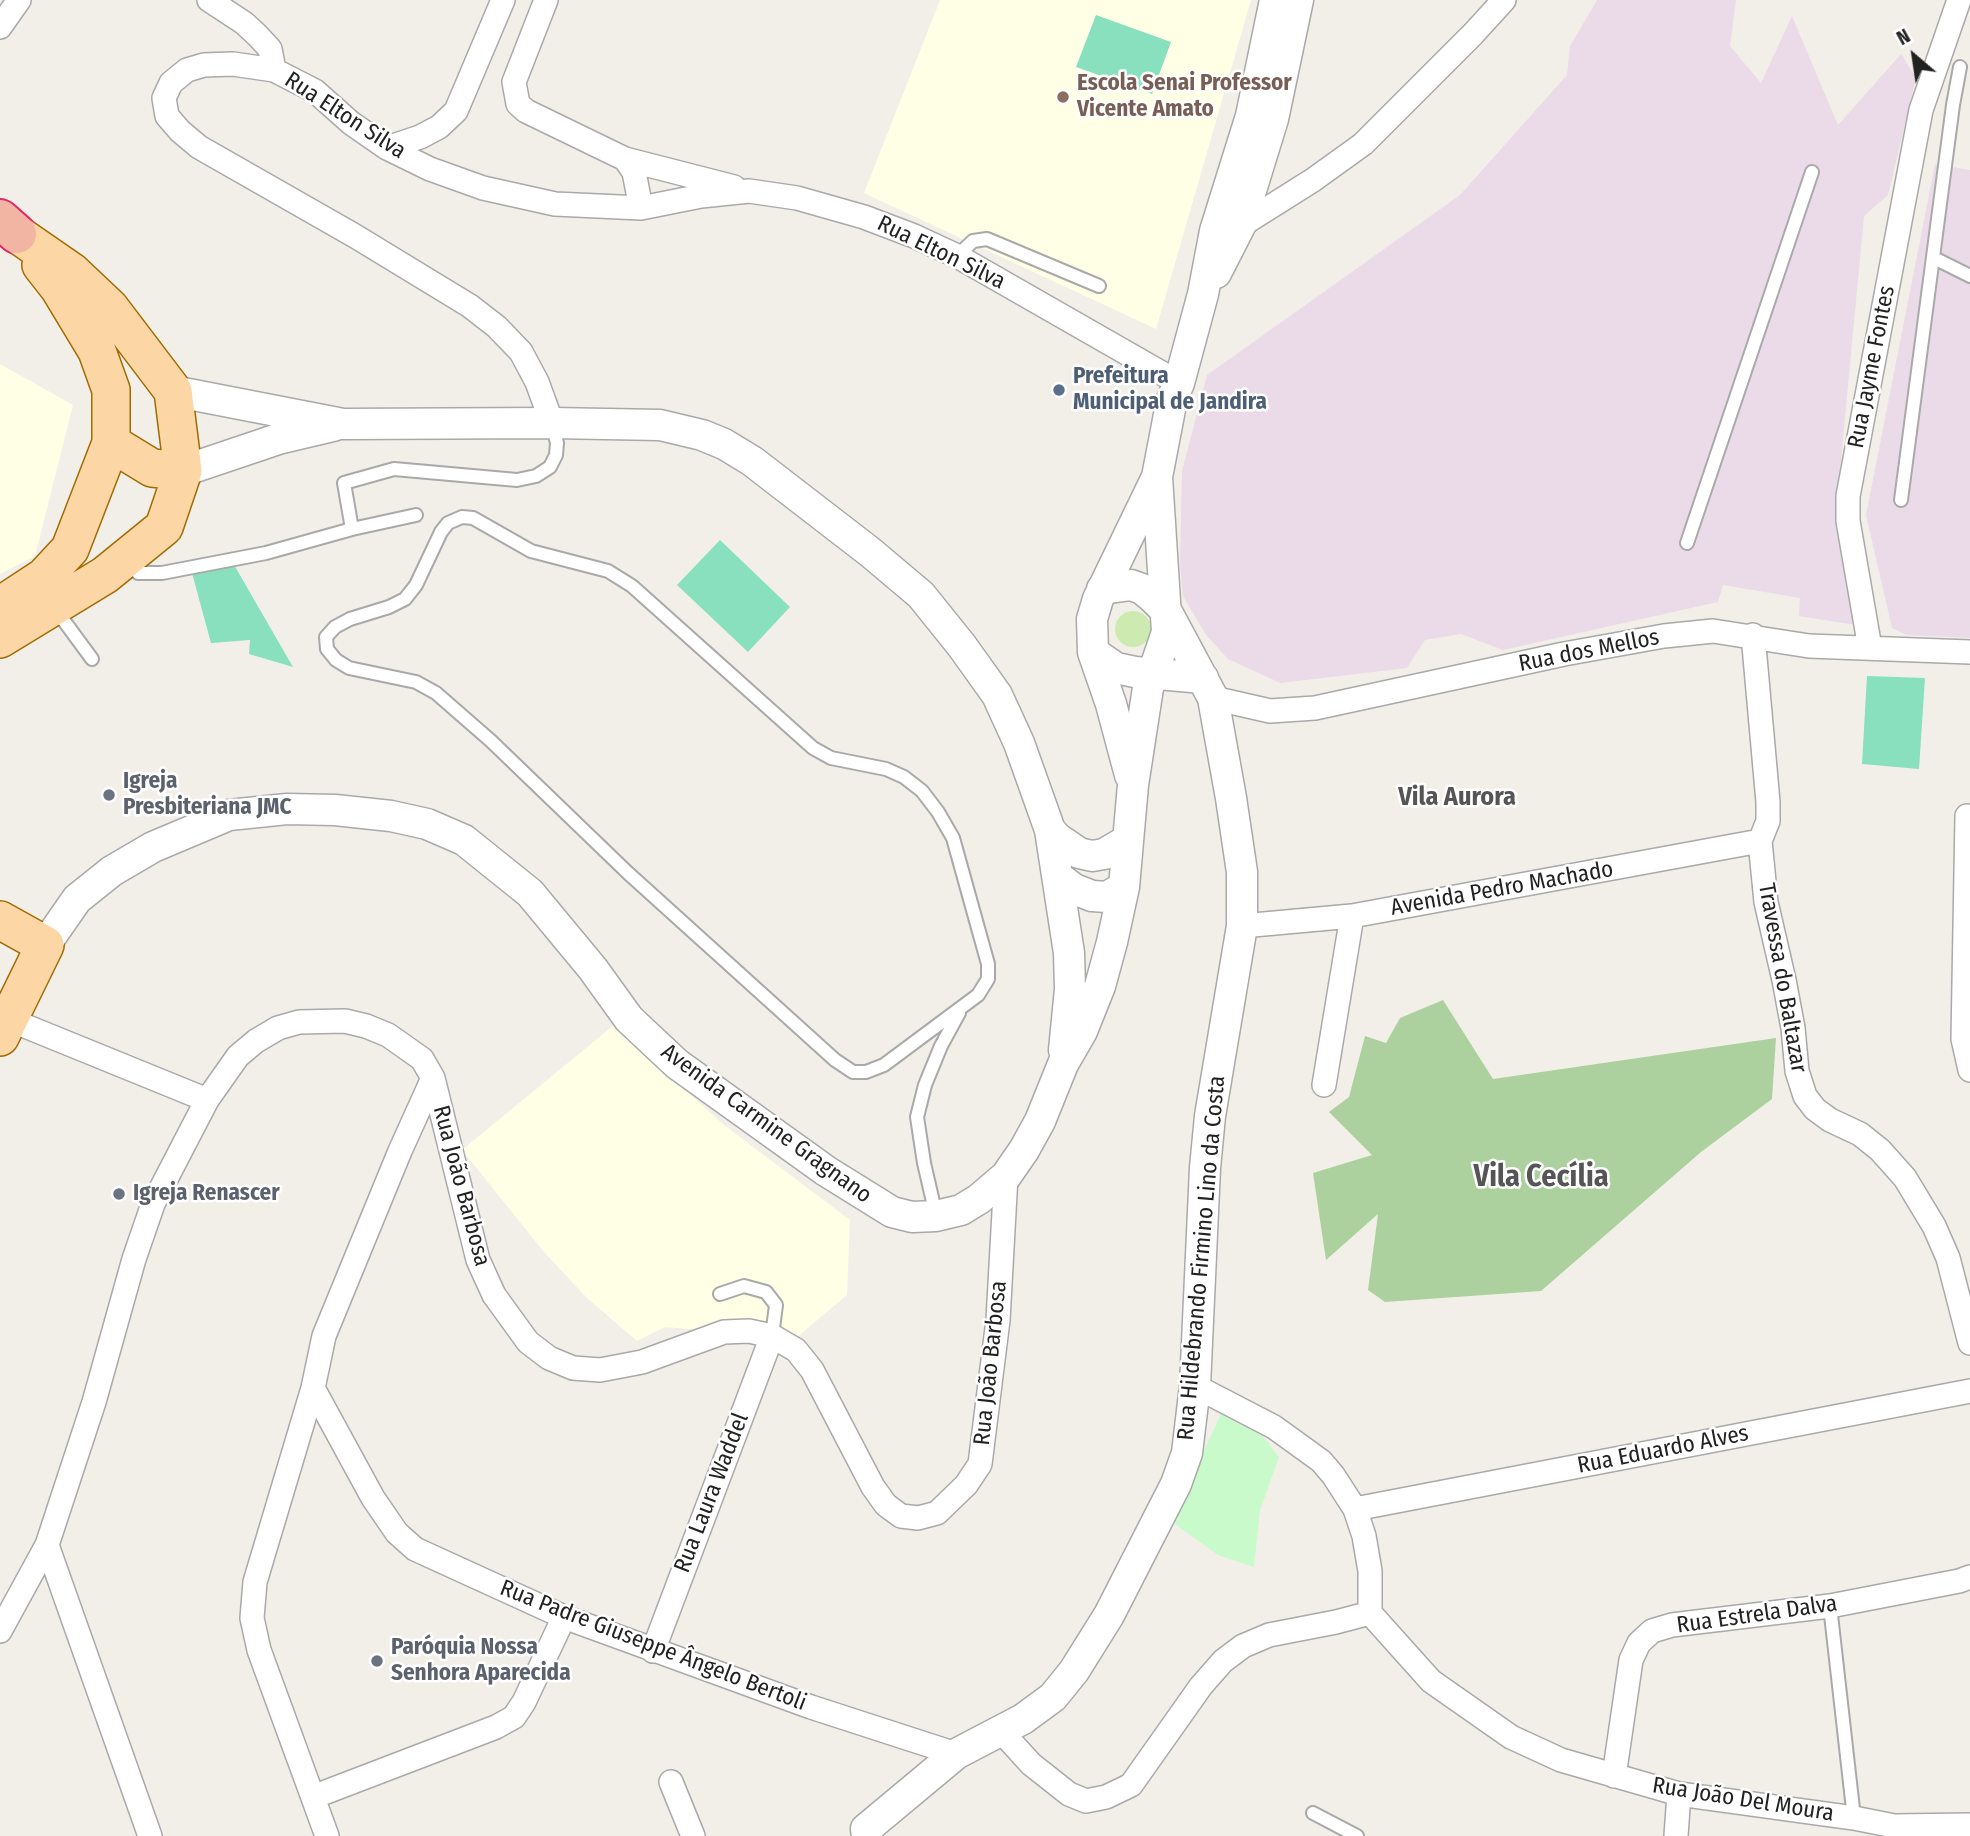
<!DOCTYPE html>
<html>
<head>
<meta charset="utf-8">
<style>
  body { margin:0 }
  #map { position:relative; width:1970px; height:1836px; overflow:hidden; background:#f2efe9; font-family:"Fira Sans Condensed",sans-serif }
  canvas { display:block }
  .north { position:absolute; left:1879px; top:21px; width:70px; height:70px; -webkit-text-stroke:5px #fff; paint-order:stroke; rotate:331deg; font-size:19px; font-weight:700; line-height:28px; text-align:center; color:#222 }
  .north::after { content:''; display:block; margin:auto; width:24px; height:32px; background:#222; clip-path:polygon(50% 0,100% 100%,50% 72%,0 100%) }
</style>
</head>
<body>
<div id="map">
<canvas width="1970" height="1836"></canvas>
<div class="north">N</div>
</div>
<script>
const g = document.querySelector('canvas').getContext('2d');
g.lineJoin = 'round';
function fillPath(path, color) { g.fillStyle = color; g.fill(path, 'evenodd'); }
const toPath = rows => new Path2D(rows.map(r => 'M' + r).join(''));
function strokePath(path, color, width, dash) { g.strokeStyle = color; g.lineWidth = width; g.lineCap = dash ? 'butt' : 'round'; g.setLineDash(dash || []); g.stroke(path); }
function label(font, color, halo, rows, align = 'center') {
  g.font = font + ' "Fira Sans Condensed",sans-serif'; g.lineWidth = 5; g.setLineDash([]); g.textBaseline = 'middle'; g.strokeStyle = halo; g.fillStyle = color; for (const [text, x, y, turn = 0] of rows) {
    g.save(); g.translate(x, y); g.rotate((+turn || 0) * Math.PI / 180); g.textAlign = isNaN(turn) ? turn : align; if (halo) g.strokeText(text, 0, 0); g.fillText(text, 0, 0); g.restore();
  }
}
const industrial = toPath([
  [1597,0,1736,0,1730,46,1761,83,1792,16,1838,125,1901,54,1916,78,1888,195,1864,216,1835,523,1856,625,1799,616,1800,598,1723,585,1718,602,1503,650,1461,634,1425,640,1407,668,1280,683,1228,659,1206,635,1183,596,1180,564,1182,471,1207,375,1460,195,1567,75,1570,46],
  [1935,164,1970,170,1970,638,1906,635,1892,628,1866,515]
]);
const education = toPath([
  [940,0,1251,0,1156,329,864,193],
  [0,364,73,405,35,556,0,574],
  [614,1025,724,1125,850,1220,847,1295,796,1338,665,1327,637,1341,587,1298,544,1252,462,1150]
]);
const grass = toPath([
  '1115 629a18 18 0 1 1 36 0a18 18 0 1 1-36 0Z'
]);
const forest = toPath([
  [1443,1000,1493,1079,1776,1038,1772,1099,1701,1152,1541,1291,1385,1302,1368,1290,1378,1214,1326,1260,1313,1173,1372,1155,1329,1112,1349,1097,1365,1036,1386,1043,1400,1018]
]);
const park = toPath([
  [1221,1414,1262,1435,1279,1457,1260,1510,1254,1567,1218,1555,1175,1524,1194,1472]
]);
const pitch = toPath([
  [1096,15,1171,42,1152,94,1076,67],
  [720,540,790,607,748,652,677,585],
  [233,563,293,667,249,654,250,640,211,643,192,573],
  [1867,676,1925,678,1919,769,1862,764]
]);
const service = toPath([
  [957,256,973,241,987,239,1099,286],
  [1934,258,1970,276],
  [1901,500,1953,105,1960,67],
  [462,517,473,518,531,551,608,571,632,586,813,748,831,758,886,769,904,777,922,791,938,812,953,838,988,964,988,979,978,995,884,1065,866,1072,853,1072,835,1060,628,873,491,741,436,693,416,682,349,668,336,660,327,649,326,637,335,627,350,619,389,607,405,599,416,585,441,532,448,523,462,517],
  [352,529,344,483,394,469,517,480,536,476,550,467,556,455,557,443,552,423],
  [1687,543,1812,172],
  [126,560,138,573,162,573,266,553,352,529,416,515],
  [56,610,92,659],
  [936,1215,924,1163,917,1117,925,1085,941,1046,959,1013],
  [720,1294,744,1286,766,1292,776,1305,772,1336],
  [1830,1606,1854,1818],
  [1313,1813,1357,1836]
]);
const minor = toPath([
  [209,0,244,23,257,35,270,49,274,70],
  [546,0,514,82,518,104,526,111,625,159,634,172,641,208],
  [0,27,19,0],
  [387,148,420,137,439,127,456,111,503,0],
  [625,159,734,187],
  [1232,227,1240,226,1313,180,1363,144,1473,34,1504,0],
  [552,423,537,382,521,352,497,327,470,306,355,236,199,147,180,131,167,116,164,98,171,83,187,70,204,65,233,64,274,70,315,91,351,123,387,148,430,169,483,188,555,204,641,208,701,196,749,191,797,198,864,217,914,236,957,256,1179,383],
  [1753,635,1768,802,1768,821,1760,841,1766,902,1784,980,1793,1028,1797,1071,1805,1096,1815,1109,1830,1120,1860,1134,1880,1150,1905,1178,1934,1226,1948,1258,1970,1343],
  [1870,648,1848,521,1848,496,1921,110,1959,0],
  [1213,698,1270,711,1315,708,1564,654,1664,636,1713,631,1809,646,1970,652],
  [1967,816,1963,1039,1970,1070],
  [1242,926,1352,916,1760,841],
  [8,1019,207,1100],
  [1324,1085,1352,916],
  [1195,1386,1274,1427,1321,1461,1333,1475,1355,1509,1364,1536,1370,1571,1370,1613],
  [313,1388,373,1498,397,1533,415,1549,564,1617,811,1707,956,1754],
  [1355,1509,1970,1391],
  [47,1545,150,1836],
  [1370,1613,1431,1681,1511,1737,1561,1760,1679,1794,1854,1818,1894,1826,1970,1825],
  [0,1631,47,1545,94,1402,134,1259,153,1204,207,1100,238,1056,256,1041,278,1028,299,1022,345,1021,366,1026,388,1035,422,1059,433,1078,478,1260,494,1295,528,1342,549,1358,573,1368,600,1370,642,1362,724,1332,749,1331,772,1336,796,1350,812,1370,873,1487,886,1505,901,1516,918,1518,937,1513,966,1485,980,1464,998,1320,1006,1176],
  [653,1651,772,1336],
  [1001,1731,1031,1764,1069,1794,1086,1801,1106,1797,1131,1785,1201,1686,1223,1661,1243,1646,1269,1635,1336,1622,1370,1613],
  [1614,1776,1631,1660,1639,1643,1652,1631,1672,1625,1830,1606,1959,1581,1970,1577],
  [671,1782,693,1836],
  [313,1797,496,1727,514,1717,524,1702,564,1617],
  [327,1836,259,1650,252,1618,255,1582,313,1388,324,1336,400,1151,433,1078],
  [1676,1836,1679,1794]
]);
const tertiary = toPath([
  [1216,273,1240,226,1273,119,1298,0],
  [173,391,343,424,552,423,660,425,702,435,724,444,752,461,870,552,921,595,962,646,997,695,1019,743,1050,830,1069,953,1070,989,1064,1050],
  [183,471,278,439,333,426],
  [1093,652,1116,668,1135,672,1203,678],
  [1130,775,1111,704,1093,652,1092,619,1098,599,1157,477],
  [1050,830,1057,838,1079,853,1092,856,1104,854,1128,840],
  [1058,877,1074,889,1092,896,1107,897,1124,887],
  [45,945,77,899,112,871,153,847,229,815,287,809,335,810,391,816,427,824,464,840,530,893,593,969,629,1019,677,1064,826,1171,892,1212,912,1217,936,1216,961,1210,979,1199,1006,1176,1024,1150,1040,1121,1063,1064,1082,1031,1100,986,1112,942,1124,887,1133,785,1148,688,1167,632,1157,477,1172,399,1179,383,1203,294,1215,231,1251,116,1275,0],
  [867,1836,866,1829,956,1754,1023,1719,1053,1697,1074,1671,1109,1615,1176,1484,1187,1453,1195,1386,1205,1168,1210,1116,1242,926,1242,872,1231,798,1213,698,1167,612,1153,598,1142,589,1131,585,1102,589]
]);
const primary = toPath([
  [111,443,152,468,183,471],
  [0,606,44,577,70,549,111,443,111,390,97,351,59,288,41,265],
  [0,639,105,575,164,527,183,471,173,391,110,308,72,272,17,234],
  [0,920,45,945,0,1037]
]);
const trunk = toPath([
  [0,219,17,234]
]);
const markers = [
  [1063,97,7,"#8d6e63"],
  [1059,390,7,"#5c6f8a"],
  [109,795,7,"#6b7280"],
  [119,1194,7,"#6b7280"],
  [377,1661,7,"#6b7280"]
];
const educationNames = [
  ["Escola Senai Professor",1077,84],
  ["Vicente Amato",1077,110]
];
const streetNames = [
  ["Rua Elton Silva",345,116,33],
  ["Rua Elton Silva",941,253,26],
  ["Rua Jayme Fontes",1872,367,-79],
  ["Rua dos Mellos",1589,651,-11],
  ["Avenida Pedro Machado",1502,889,-10],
  ["Travessa do Baltazar",1782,978,80],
  ["Avenida Carmine Gragnano",766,1124,36],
  ["Rua João Barbosa",461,1186,75],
  ["Rua Hildebrando Firmino Lino da Costa",1202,1258,-85],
  ["Rua João Barbosa",991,1363,-84],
  ["Rua Eduardo Alves",1663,1450,-11],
  ["Rua Laura Waddel",712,1493,-69],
  ["Rua Estrela Dalva",1757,1615,-8],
  ["Rua Padre Giuseppe Ângelo Bertoli",653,1646,21],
  ["Rua João Del Moura",1743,1800,9]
];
const serviceNames = [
  ["Prefeitura",1073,377],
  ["Municipal de Jandira",1073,403]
];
const worshipNames = [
  ["Igreja",123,782],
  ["Presbiteriana JMC",123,808],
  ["Igreja Renascer",133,1194],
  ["Paróquia Nossa",391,1648],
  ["Senhora Aparecida",391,1674]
];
const quarterNames = [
  ["Vila Aurora",1457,798]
];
const districtNames = [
  ["Vila Cecília",1541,1178]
];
fillPath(industrial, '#ebdbe8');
fillPath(education, '#ffffe5');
fillPath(grass, '#cdebb0');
fillPath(forest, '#add19e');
fillPath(park, '#c8facc');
fillPath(pitch, '#88e0be');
strokePath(service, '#a9a9a9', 16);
strokePath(minor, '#a9a9a9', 26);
strokePath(tertiary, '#a9a9a9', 33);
strokePath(primary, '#a06b00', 40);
strokePath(trunk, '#dc2a67', 42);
strokePath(service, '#fff', 12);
strokePath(minor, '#fff', 23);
strokePath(tertiary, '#fff', 30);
strokePath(primary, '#fcd6a4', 37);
strokePath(trunk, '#f2b4a3', 38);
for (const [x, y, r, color] of markers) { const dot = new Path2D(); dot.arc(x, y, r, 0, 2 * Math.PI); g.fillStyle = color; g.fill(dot); strokePath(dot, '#fff', 2.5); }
label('bold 23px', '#785e54', '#fff', educationNames, 'left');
label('23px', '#222', '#fff', streetNames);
label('bold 23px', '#4e5e75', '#fff', serviceNames, 'left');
label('bold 23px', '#5b616d', '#fff', worshipNames, 'left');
label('bold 26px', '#555', '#fff', quarterNames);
label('bold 30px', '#555', '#fff', districtNames);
</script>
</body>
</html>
